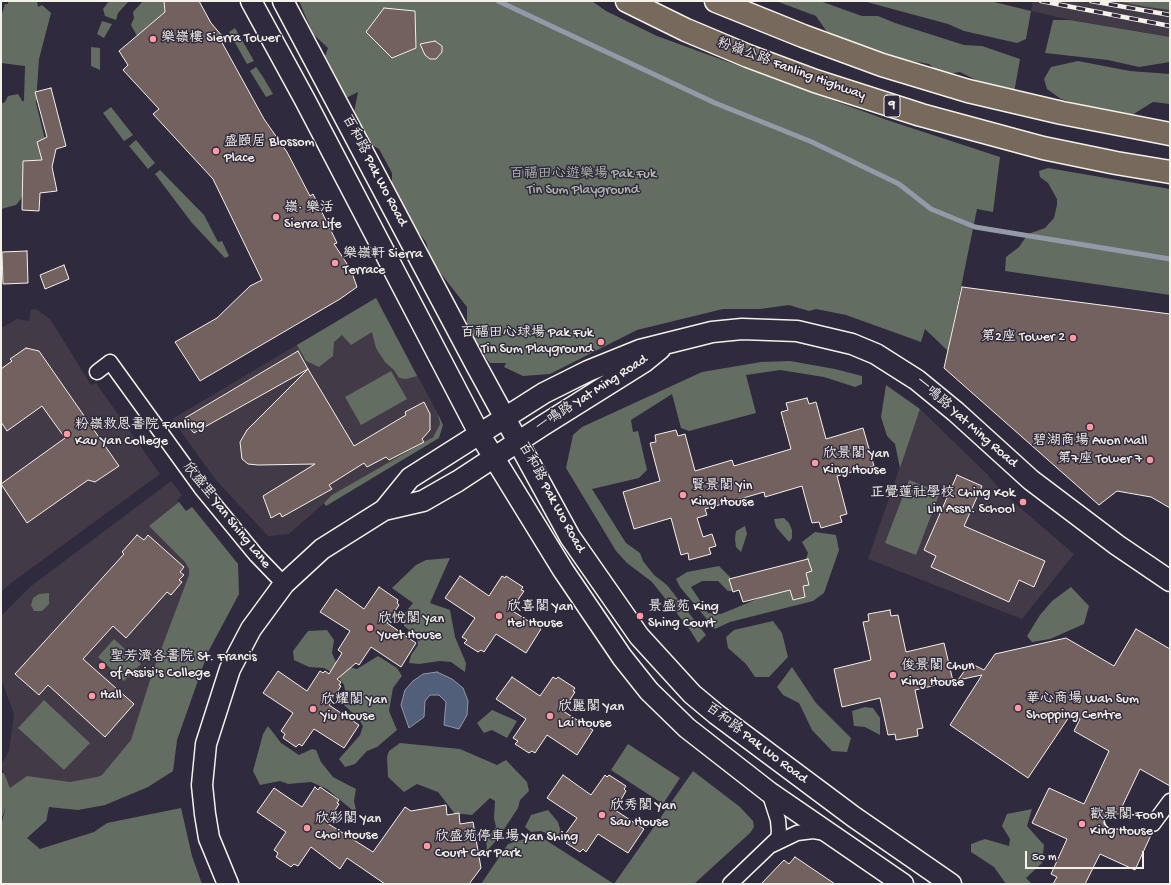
<!DOCTYPE html>
<html>
<head>
<meta charset="utf-8">
<style>
  body { margin:0 }
  #map { position:relative; width:1171px; height:885px; overflow:hidden; background:#2f2a3d; font-family:"Gochi Hand",sans-serif }
  canvas { display:block }
  .frame { position:absolute; inset:0; border:2px solid #f4f1e8; pointer-events:none }
  .scale { position:absolute; left:1025px; top:851px; width:119px; height:18px; box-sizing:border-box; border:2px solid #f4f1e8; border-top:0; padding-left:5px; font-size:12px; line-height:14px; white-space:nowrap; color:#f4f1e8; -webkit-text-stroke:3px #2f2a3d; paint-order:stroke }
</style>
</head>
<body>
<div id="map">
<canvas width="1171" height="885"></canvas>
<div class="frame"></div>
<div class="scale">50 m</div>
</div>
<script>
const g = document.querySelector('canvas').getContext('2d');
g.lineJoin = 'round';
function fillPath(path, color) { g.fillStyle = color; g.fill(path, 'evenodd'); }
const toPath = rows => new Path2D(rows.map(r => 'M' + r).join(''));
function strokePath(path, color, width, dash) { g.strokeStyle = color; g.lineWidth = width; g.lineCap = dash ? 'butt' : 'round'; g.setLineDash(dash || []); g.stroke(path); }
function label(font, color, halo, rows, align = 'center') {
  g.font = font + ' "Gochi Hand","LXGW WenKai TC",sans-serif'; g.lineWidth = 3; g.setLineDash([]); g.textBaseline = 'middle'; g.strokeStyle = halo; g.fillStyle = color; for (const [text, x, y, turn = 0] of rows) {
    g.save(); g.translate(x, y); g.rotate((+turn || 0) * Math.PI / 180); g.textAlign = isNaN(turn) ? turn : align; if (halo) g.strokeText(text, 0, 0); g.fillText(text, 0, 0); g.restore();
  }
}
const built = toPath([
  [1033,1,1170,1,1170,37,1061,18,1031,11],
  [376,298,438,414,440,424,434,435,425,442,332,496,289,534,268,536,215,479,172,419],
  [36,309,50,319,91,385,96,383,160,474,11,583,1,592,1,328,17,319,29,321,31,310],
  [920,409,988,475,1004,494,1074,554,1022,619,868,559],
  [171,481,182,495,177,500,186,511,192,507,238,564,239,594,208,652,177,740,173,771,148,787,105,805,76,810,49,807,47,820,9,853,1,826,10,788,1,765,9,751,14,714,1,679,1,616,31,586]
]);
const green = toPath([
  [8,1,37,1,38,7,42,5,51,13,39,59,36,103,52,168,24,187,21,199,16,205,1,209,1,104,5,102,8,96,18,94,23,102,24,100,25,66,1,63,1,17,5,4,8,4],
  [109,1,129,1,118,13,116,20,105,16,103,9],
  [143,1,164,1,165,12,137,36,131,25,134,18,133,12],
  [299,1,592,1,606,11,657,36,887,120,1000,157,993,212,977,209,948,351,925,329,921,342,846,315,816,309,809,311,789,305,760,309,723,309,637,330,550,374,523,376,504,367,506,363,490,363,467,333,467,307,431,261,426,242,406,216,392,190,392,173,379,149,368,143,353,118,358,92,346,98,338,86,335,74,323,61,328,48,313,34],
  [776,1,820,1,862,16,878,16,895,23,964,45,982,46,1020,59,1014,93,986,85,960,72,942,75,929,64,882,56,827,32,816,16],
  [863,1,990,1,1031,11,1026,39,1017,43,964,31,948,24],
  [1115,1,1170,1,1170,10,1148,7],
  [1053,20,1070,20,1170,37,1170,62,1139,67,1108,60,1045,53],
  [102,21,112,24,104,38,97,34],
  [235,28,254,61,247,64,229,32],
  [91,47,100,48,100,70,91,66],
  [1078,61,1130,71,1170,74,1170,104,1153,102,1132,115,1108,114,1061,99,1047,89,1044,79,1051,67],
  [256,67,263,77,273,94,266,97,250,71],
  [111,107,133,135,124,141,103,113],
  [136,140,155,163,148,169,129,146],
  [1048,168,1170,189,1170,295,1005,271,1006,257,1019,247,1028,234,1045,228,1054,218,1057,205,1057,199,1048,183,1040,177,1039,171],
  [160,170,204,215,218,242,222,241,229,256,225,258,192,223,155,174],
  [376,298,417,376,406,379,399,378,394,370,385,362,376,348,372,332,351,345,342,335,334,342,333,356,319,367,306,361,297,345],
  [790,361,835,369,862,376,862,384,855,387,824,377,780,370,746,375,756,413,689,431,681,428,672,394,631,420,633,432,638,431,647,470,639,478,592,489,626,543,640,553,643,561,654,575,667,585,706,635,698,643,690,630,652,582,627,563,616,551,566,468,573,435,582,427,702,372,761,362],
  [391,371,407,399,361,425,345,397],
  [886,385,920,409,900,468,895,444,887,436,881,417],
  [438,414,443,425,439,438,326,506,324,503,332,495,433,437,440,424],
  [909,480,940,492,916,555,885,543],
  [179,502,186,511,192,507,238,564,239,594,208,652,177,740,173,771,148,787,105,805,78,810,49,807,46,821,27,838,40,849,94,832,107,823,181,808,192,856,202,884,1,884,1,826,6,806,1,821,1,773,4,773,10,788,27,776,70,782,97,777,102,775,131,740,153,671,189,575,189,569,185,562,149,526],
  [784,518,789,523,792,530,792,538,789,542,776,527,774,519],
  [745,526,747,534,741,552,736,547,735,539,736,531],
  [815,532,836,535,839,550,824,593,813,601,730,622,715,629,680,587,676,579,687,572,719,566,730,577,735,591,728,591,718,581,702,581,691,587,708,613,721,614,762,597,796,586,808,553,802,542],
  [450,558,430,603,450,610,455,637,466,663,465,672,451,662,440,661,419,664,409,663,411,655,418,645,417,636,404,626,404,614,413,603,392,588,416,565,426,560],
  [1071,587,1089,606,1084,624,1050,639,1032,642,1027,636,1040,615,1052,601],
  [49,593,49,604,42,611,34,611,31,605,33,598,39,594],
  [773,621,782,633,788,657,769,677,755,677,746,664,728,648,726,637,734,630],
  [327,630,334,640,332,653,337,664,357,669,378,656,397,668,402,676,393,688,389,711,397,730,377,747,367,751,355,764,345,767,339,759,360,735,363,726,358,718,344,705,346,696,344,685,337,675,324,668,309,667,294,660,293,651,308,631],
  [114,639,141,664,124,681,98,657],
  [792,667,816,703,851,738,847,752,832,751,812,730,799,703,783,695,777,687],
  [44,700,90,743,64,770,18,728],
  [865,707,873,708,880,718,880,735,865,727,854,726,852,711],
  [492,710,517,721,507,738,492,730,484,733,477,723],
  [268,726,281,743,299,755,312,749,316,750,321,762,333,777,356,789,354,801,357,814,327,789,311,782,288,784,280,781,260,785,253,771,263,734],
  [400,743,460,749,497,765,506,760,527,782,529,791,520,800,518,808,499,837,487,851,486,840,496,827,494,818,495,801,490,798,472,815,463,814,455,814,438,792,417,784,404,792,388,777,387,757,389,751],
  [628,744,680,778,663,804,611,770],
  [693,771,740,807,753,821,754,827,750,833,694,884,481,884,508,844,538,835,614,884],
  [1032,809,1027,826,1044,845,1042,863,1026,878,1032,884,1006,884,994,867,971,852,971,844,985,839,1009,846,1010,839,1002,826,1007,814],
  [548,810,558,822,561,832,555,837,541,831,531,832,525,827,531,815]
]);
const water = toPath([
  [437,672,452,679,463,688,468,701,467,715,459,729,444,725,446,702,439,695,430,695,425,701,424,717,409,728,401,705,405,690,413,681,423,674,437,672]
]);
const stream = toPath([
  [498,1,715,103,812,142,899,184,931,209,975,227,1170,259]
]);
const building = toPath([
  [164,1,199,1,211,23,223,37,220,39,264,119,287,152,310,196,313,194,337,243,334,244,351,270,357,287,340,299,200,381,175,342,217,318,250,286,262,280,213,179,153,114,159,109,123,70,128,65,119,51,165,12,164,1],
  [384,8,415,11,416,48,392,58,366,32,384,8],
  [435,41,442,46,442,52,436,59,430,59,425,55,420,44,435,41],
  [51,88,66,146,56,149,52,167,57,191,40,193,39,211,22,210,23,161,42,160,37,142,47,137,35,92,51,88],
  [27,251,28,283,3,284,2,252,27,251],
  [64,265,69,279,45,289,40,275,64,265],
  [962,287,1170,314,1170,508,1151,497,1117,491,1099,505,944,368,962,287],
  [26,348,39,351,119,466,95,482,88,480,27,523,1,484,65,438,42,406,7,431,1,422,1,369,12,361,10,359,26,348],
  [298,351,308,369,194,433,186,424,185,418,298,351],
  [308,369,354,446,406,415,405,412,424,402,430,414,430,430,422,439,424,442,389,460,386,457,367,467,364,463,329,485,332,489,282,517,280,513,271,518,263,496,315,464,258,465,248,464,242,459,240,442,247,430,308,369],
  [807,398,809,404,816,402,826,439,863,428,874,466,837,476,847,514,840,516,842,522,821,528,819,522,812,523,802,486,765,497,764,492,705,509,707,515,697,518,703,537,712,534,716,546,709,548,711,554,689,560,688,553,681,555,671,518,634,529,623,492,660,481,650,443,656,442,655,435,676,430,678,436,685,434,695,471,732,460,734,466,791,449,781,412,788,410,786,403,807,398],
  [957,475,982,486,964,526,1045,561,1034,587,1019,580,1009,602,931,567,936,556,924,550,957,475],
  [137,535,144,540,148,535,184,567,180,572,184,575,179,580,182,582,171,595,167,592,126,638,113,626,83,659,134,704,105,737,48,685,39,695,15,674,124,554,122,552,137,535],
  [808,559,812,571,806,573,809,585,803,586,805,597,793,600,790,590,743,602,739,590,733,592,729,579,808,559],
  [460,576,489,596,502,576,505,578,506,576,523,587,521,590,524,591,511,610,541,629,526,653,496,634,484,652,481,650,478,652,464,643,467,640,462,637,475,618,445,598,460,576],
  [379,587,398,600,397,603,399,605,387,623,416,643,401,667,371,647,359,665,356,663,337,679,341,682,339,685,341,686,329,705,359,725,344,748,314,729,302,746,299,744,296,747,283,738,285,734,281,731,293,713,263,693,278,671,307,691,320,671,323,673,325,671,329,674,342,653,338,650,350,631,320,612,336,589,364,609,379,587],
  [890,610,891,616,898,615,906,652,944,643,953,681,915,690,923,728,917,729,918,736,896,740,895,734,888,735,880,698,842,707,834,669,871,660,863,622,869,621,868,614,890,610],
  [1136,629,1170,649,1170,786,1140,769,1119,813,1109,813,1105,817,1104,824,1108,828,1145,832,1151,835,1135,870,1100,854,1085,884,1053,884,1057,877,1051,874,1067,839,1032,823,1049,788,1084,804,1109,751,1074,731,1080,719,1071,714,1028,778,950,725,982,675,958,680,970,663,984,670,995,654,1066,638,1114,666,1136,629],
  [512,677,540,696,553,677,556,679,558,677,575,688,573,691,575,692,563,711,593,730,577,755,547,735,535,753,532,751,529,753,515,744,518,741,513,738,526,719,496,699,512,677],
  [563,775,591,795,605,775,607,777,609,775,626,786,624,789,626,791,615,810,644,829,628,853,598,834,586,852,583,849,580,852,566,843,569,839,564,836,577,818,547,798,563,775],
  [315,787,318,790,320,787,339,800,337,803,339,804,327,823,373,852,405,807,411,811,446,805,447,815,459,813,460,824,473,822,481,868,469,884,385,884,347,858,340,869,311,847,298,866,294,864,291,867,276,857,278,853,274,850,286,832,257,812,274,788,302,807,315,787],
  [795,857,835,884,761,884,784,860,789,864,795,857]
]);
const street = toPath([
  [97,372,110,362,201,488,256,555,284,584],
  [1112,821,1153,824,1170,801],
  [772,845,797,833,813,831,826,833],
  [730,884,778,838,779,832,778,820,769,792]
]);
const secondary = toPath([
  [251,1,305,100,480,435,563,570,622,657,649,691,687,728,769,792,903,884],
  [283,1,476,365,570,537,639,636,692,694,716,714,854,817,951,884],
  [384,510,423,501,458,481,542,426,644,362,660,349],
  [228,884,209,838,205,814,202,785,206,744,230,669,251,629,284,584,322,549,384,510,410,478,544,393,588,371,640,350,712,332,742,329,797,331,852,344,876,354,917,380,956,412,1031,480,1117,545,1170,581]
]);
const highway = toPath([
  [627,1,686,30,748,56,815,81,921,115,1043,148,1116,163,1170,172],
  [716,1,803,36,882,65,968,91,1062,113,1170,134]
]);
const rail = toPath([
  [1041,1,1170,26],
  [1091,1,1170,15]
]);
const markers = [
  [153,39,4,"#ff9aa2"],
  [216,151,4,"#ff9aa2"],
  [276,217,4,"#ff9aa2"],
  [335,263,4,"#ff9aa2"],
  [1073,338,4,"#ff9aa2"],
  [601,342,4,"#ff9aa2"],
  [1090,427,4,"#ff9aa2"],
  [67,434,4,"#ff9aa2"],
  [1150,460,4,"#ff9aa2"],
  [815,463,4,"#ff9aa2"],
  [683,495,4,"#ff9aa2"],
  [1023,502,4,"#ff9aa2"],
  [499,616,4,"#ff9aa2"],
  [640,616,4,"#ff9aa2"],
  [370,628,4,"#ff9aa2"],
  [102,666,4,"#ff9aa2"],
  [893,675,4,"#ff9aa2"],
  [92,696,4,"#ff9aa2"],
  [1018,708,4,"#ff9aa2"],
  [313,709,4,"#ff9aa2"],
  [550,716,4,"#ff9aa2"],
  [602,815,4,"#ff9aa2"],
  [1082,824,4,"#ff9aa2"],
  [307,828,4,"#ff9aa2"],
  [427,846,4,"#ff9aa2"]
];
const shields = [
  [892,106,16]
];
const shieldNames = [
  ["9",892,106]
];
const poiNames = [
  ["樂嶺樓 Sierra Tower",161,39],
  ["盛頤居 Blossom",224,143],
  ["Place",224,159],
  ["嶺· 樂活",284,209],
  ["Sierra Life",284,225],
  ["樂嶺軒 Sierra",343,255],
  ["Terrace",343,271],
  ["百福田心球場 Pak Fuk",593,334,"right"],
  ["Tin Sum Playground",593,350,"right"],
  ["第2座 Tower 2",1065,338,"right"],
  ["粉嶺救恩書院 Fanling",75,426],
  ["Kau Yan College",75,442],
  ["碧湖商場 Avon Mall",1090,442,"center"],
  ["欣景閣 Yan",823,455],
  ["King House",823,471],
  ["第7座 Tower 7",1142,460,"right"],
  ["賢景閣 Yin",691,487],
  ["King House",691,503],
  ["正覺蓮社學校 Ching Kok",1015,494,"right"],
  ["Lin Assn. School",1015,510,"right"],
  ["欣喜閣 Yan",507,608],
  ["Hei House",507,624],
  ["景盛苑 King",648,608],
  ["Shing Court",648,624],
  ["欣悅閣 Yan",378,620],
  ["Yuet House",378,636],
  ["聖芳濟各書院 St. Francis",110,658],
  ["of Assisi's College",110,674],
  ["俊景閣 Chun",901,667],
  ["King House",901,683],
  ["Hall",100,696],
  ["華心商場 Wah Sum",1026,700],
  ["Shopping Centre",1026,716],
  ["欣耀閣 Yan",321,701],
  ["Yiu House",321,717],
  ["欣麗閣 Yan",558,708],
  ["Lai House",558,724],
  ["欣秀閣 Yan",610,807],
  ["Sau House",610,823],
  ["歡景閣 Foon",1090,816],
  ["King House",1090,832],
  ["欣彩閣 Yan",315,820],
  ["Choi House",315,836],
  ["欣盛苑停車場 Yan Shing",435,838],
  ["Court Car Park",435,854]
];
const streetNames = [
  ["粉嶺公路 Fanling Highway",791,70,20],
  ["百和路 Pak Wo Road",374,171,62],
  ["一鳴路 Yat Ming Road",592,394,-33],
  ["一鳴路 Yat Ming Road",966,423,41],
  ["百和路 Pak Wo Road",551,498,61],
  ["欣盛里 Yan Shing Lane",226,516,51],
  ["百和路 Pak Wo Road",756,744,37]
];
const parkNames = [
  ["百福田心遊樂場 Pak Fuk",583,175],
  ["Tin Sum Playground",583,191]
];
fillPath(built, '#433a47');
fillPath(green, '#636d61');
fillPath(water, '#515f7b');
strokePath(water, '#9299a7', 1);
strokePath(stream, '#9299a7', 5);
fillPath(building, '#72615f');
strokePath(building, '#f4f1e8', 1);
strokePath(street, '#f4f1e8', 17);
strokePath(secondary, '#f4f1e8', 23);
strokePath(highway, '#f4f1e8', 25);
strokePath(street, '#2f2a3d', 14);
strokePath(secondary, '#2f2a3d', 20);
strokePath(highway, '#77695c', 22);
strokePath(rail, '#f4f1e8', 4.5);
strokePath(rail, '#2f2a3d', 3, [9]);
for (const [x, y, r, color] of markers) { const dot = new Path2D(); dot.arc(x, y, r, 0, 2 * Math.PI); g.fillStyle = color; g.fill(dot); strokePath(dot, '#2f2a3d', 1.5); }
for (const [x, y, w] of shields) { const box = new Path2D(); box.roundRect(x - w / 2, y - 11, w, 22, 3); g.fillStyle = '#2f2a3d'; g.fill(box); strokePath(box, '#f4f1e8', 1); }
label('bold 13px', '#f4f1e8', null, shieldNames);
label('14px', '#f4f1e8', '#2f2a3d', poiNames, 'left');
label('14px', '#f4f1e8', '#2f2a3d', streetNames);
label('14px', '#b3b6ab', '#2f2a3d', parkNames);
</script>
</body>
</html>
